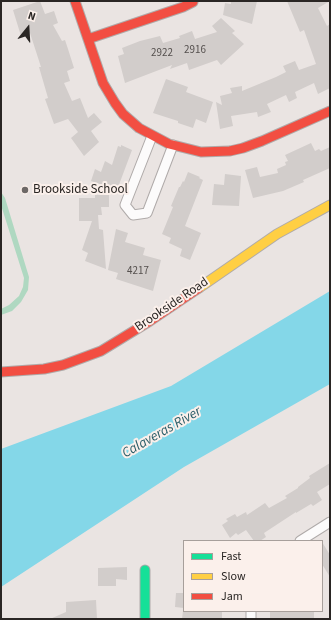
<!DOCTYPE html>
<html>
<head>
<meta charset="utf-8">
<style>
  body { margin:0 }
  #map { position:relative; width:331px; height:620px; overflow:hidden; background:#eae4e2; font-family:"Source Sans 3",sans-serif }
  canvas { display:block }
  .frame { position:absolute; inset:0; border:2px solid #2a2624; pointer-events:none }
  .legend { position:absolute; left:183px; top:540px; width:140px; height:72px; box-sizing:border-box; background:#fbf0eb; border:1px solid #a79f9b; margin:0; padding:5px 7px; list-style:none; font-size:12px; color:#2a2624 }
  .legend li { display:flex; align-items:center; gap:8px; height:20px }
  .legend b { width:20px; border:1px solid #a79f9b }
  .north { position:absolute; left:8px; top:8px; width:40px; height:40px; -webkit-text-stroke:3px #fbf0eb; paint-order:stroke; rotate:18deg; font-size:11px; font-weight:700; line-height:16px; text-align:center; color:#2a2624 }
  .north::after { content:''; display:block; margin:auto; width:14px; height:18px; background:#2a2624; clip-path:polygon(50% 0,100% 100%,50% 72%,0 100%) }
</style>
</head>
<body>
<div id="map">
<canvas width="331" height="620"></canvas>
<div class="frame"></div>
<ul class="legend">
<li><b style="height:5px;background:#16e098"></b>Fast</li>
<li><b style="height:5px;background:#ffcf43"></b>Slow</li>
<li><b style="height:5px;background:#f24e42"></b>Jam</li>
</ul>
<div class="north">N</div>
</div>
<script>
const g = document.querySelector('canvas').getContext('2d');
g.lineJoin = 'round';
function fillPath(path, color) { g.fillStyle = color; g.fill(path, 'evenodd'); }
const toPath = rows => new Path2D(rows.map(r => 'M' + r).join(''));
function strokePath(path, color, width, dash) { g.strokeStyle = color; g.lineWidth = width; g.lineCap = dash ? 'butt' : 'round'; g.setLineDash(dash || []); g.stroke(path); }
function label(font, color, halo, rows, align = 'center') {
  g.font = font + ' "Source Sans 3",sans-serif'; g.lineWidth = 4; g.setLineDash([]); g.textBaseline = 'middle'; g.strokeStyle = halo; g.fillStyle = color; for (const [text, x, y, turn = 0] of rows) {
    g.save(); g.translate(x, y); g.rotate((+turn || 0) * Math.PI / 180); g.textAlign = isNaN(turn) ? turn : align; if (halo) g.strokeText(text, 0, 0); g.fillText(text, 0, 0); g.restore();
  }
}
const green = toPath([
  [1,192,5,198,29,277,28,290,21,302,12,311,1,315,1,309,9,305,19,296,23,287,24,278,1,205]
]);
const water = toPath([
  [330,291,330,384,184,467,1,587,1,449,171,386]
]);
const building = toPath([
  [40,1,45,14,54,11,58,23,53,25,62,41,65,40,68,49,74,68,67,71,70,81,64,83,72,101,80,98,88,118,94,113,102,122,91,131,99,142,84,156,71,138,78,132,68,119,54,124,45,99,48,98,39,67,41,67,30,33,21,36,13,10],
  [231,1,257,1,252,24,223,15,225,3,231,4],
  [287,1,330,1,318,8,327,26,330,24,330,88,318,94,314,83,295,92,297,98,289,102,286,95,267,104,271,112,258,117,257,112,231,116,233,126,220,129,216,102,222,105,220,96,232,93,230,88,242,86,242,91,276,77,286,72,283,66,295,61,299,70,316,64,304,30,300,32],
  [221,18,235,31,232,33,244,44,221,65,217,60,189,70,187,63,170,69,172,65,125,83,118,56,124,54,122,48,140,41,160,36,163,43,180,38,179,36,192,31,195,39,217,32,212,26],
  [166,79,188,87,186,92,213,102,206,123,196,119,193,128,178,123,178,121,153,113],
  [311,143,315,151,319,149,321,151,330,147,330,168,303,180,304,182,283,191,253,198,245,170,257,167,260,177,278,173,277,169,286,165,285,162,288,161,285,155],
  [121,145,132,150,117,190,91,181,95,169,101,172,105,161,112,165,118,146,121,147],
  [188,172,200,177,199,178,203,180,185,226,201,233,190,260,180,256,182,249,169,243,171,238,162,234,173,207,171,206,179,187,180,187,183,181,184,182],
  [225,174,241,176,239,206,212,205,214,184,224,185],
  [95,195,109,195,109,207,101,207,102,215,98,215,99,229,103,230,106,269,85,261,88,253,82,250,92,221,79,221,79,198,95,198],
  [116,229,128,233,125,242,145,248,143,255,161,260,153,291,116,279,118,273,108,270],
  [330,463,330,484,317,492,322,500,313,506,311,504,296,513,296,512,264,533,266,537,260,541,254,541,246,530,238,535,236,533,230,538,222,525,228,521,226,519,235,514,237,517,246,512,247,515,265,503,269,508,287,498,285,496,298,488,298,487,310,478,309,476],
  [322,542,330,555,330,577,322,564],
  [127,567,127,580,116,579,116,586,98,586,98,568],
  [176,593,184,593,184,608,175,607],
  [96,600,97,619,50,619,66,612,66,602],
  [183,611,222,611,222,619,182,619],
  [270,611,314,612,314,619,270,619]
]);
const street = toPath([
  [152,136,125,205,133,215,147,213,173,145],
  [300,541,330,522],
  [251,619,251,611]
]);
const fast = toPath([
  [145,570,145,619]
]);
const slow = toPath([
  [199,288,277,234,330,205]
]);
const jam = toPath([
  [75,1,103,83,115,103,123,114,139,128,169,144,201,152,230,151,243,148,262,141,330,111],
  [88,39,183,7,193,2],
  [1,372,44,369,63,365,101,351,150,321,199,288]
]);
const markers = [
  [25,190,4,"#6d6866"]
];
const numberNames = [
  ["2916",195,51],
  ["2922",162,54],
  ["4217",138,272]
];
const poiNames = [
  ["Brookside School",33,190]
];
const streetNames = [
  ["Brookside Road",172,305,-34]
];
const waterNames = [
  ["Calaveras River",162,433,-30]
];
fillPath(green, '#afd8c1');
fillPath(water, '#84d7e8');
fillPath(building, '#d2cdcb');
strokePath(street, '#afaaa9', 11);
strokePath(fast, '#afaaa9', 11);
strokePath(slow, '#afaaa9', 11);
strokePath(jam, '#afaaa9', 11);
strokePath(street, '#fcfbfb', 9);
strokePath(fast, '#16e098', 9);
strokePath(slow, '#ffcf43', 9);
strokePath(jam, '#f24e42', 9);
for (const [x, y, r, color] of markers) { const dot = new Path2D(); dot.arc(x, y, r, 0, 2 * Math.PI); g.fillStyle = color; g.fill(dot); strokePath(dot, '#fbf0eb', 1.5); }
label('11px', '#55504e', null, numberNames);
label('13px', '#2a2624', '#fbf0eb', poiNames, 'left');
label('13px', '#2a2624', '#fbf0eb', streetNames);
label('italic 14px', '#295c67', '#fbf0eb', waterNames);
</script>
</body>
</html>
